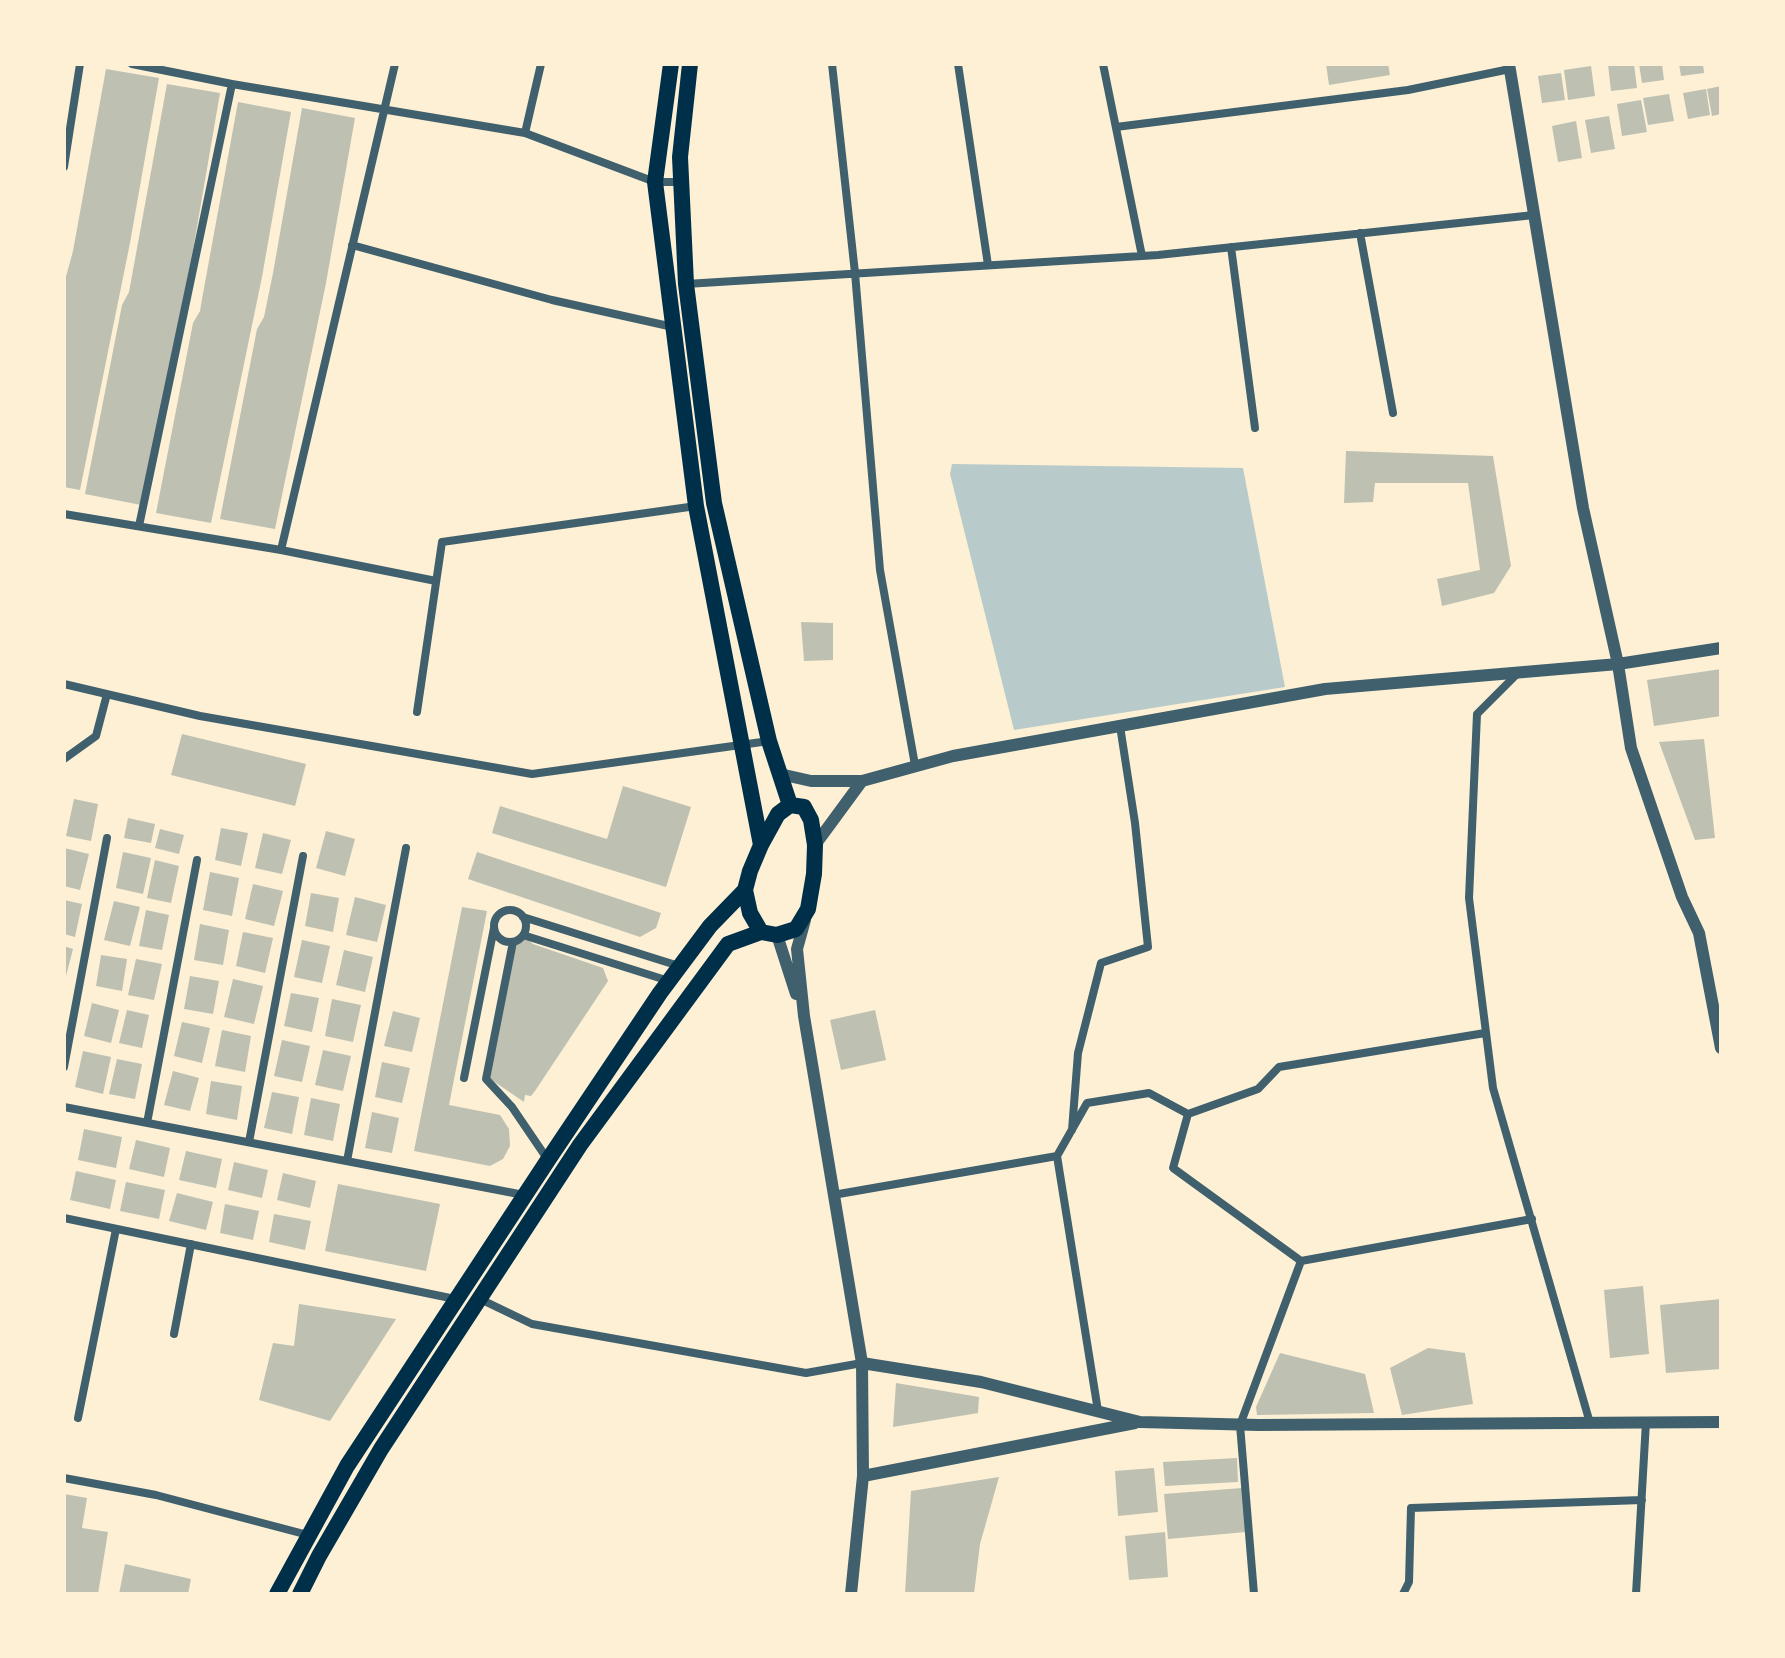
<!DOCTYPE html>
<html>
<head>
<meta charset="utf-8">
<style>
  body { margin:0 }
  #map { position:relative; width:1785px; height:1658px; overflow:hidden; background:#fdf0d5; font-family:Arial,sans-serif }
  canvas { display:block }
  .frame { position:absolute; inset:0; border:66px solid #fdf0d5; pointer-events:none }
</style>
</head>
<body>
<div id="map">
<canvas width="1785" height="1658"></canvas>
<div class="frame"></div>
</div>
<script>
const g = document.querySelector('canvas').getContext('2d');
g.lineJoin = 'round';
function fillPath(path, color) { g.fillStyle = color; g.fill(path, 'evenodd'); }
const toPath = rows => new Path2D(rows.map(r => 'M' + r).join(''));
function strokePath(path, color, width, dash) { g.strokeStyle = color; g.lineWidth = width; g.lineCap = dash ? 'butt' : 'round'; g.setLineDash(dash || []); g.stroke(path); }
const green = toPath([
  [952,464,1243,468,1285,687,1014,730,950,474]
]);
const building = toPath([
  [1326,64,1388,64,1390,75,1329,85],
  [1608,64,1634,64,1637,88,1611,91],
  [1639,64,1662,64,1664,80,1642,83],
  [1679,64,1703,64,1704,73,1681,76],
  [1591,66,1595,96,1568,100,1564,70],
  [106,69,159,78,130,243,80,490,64,487,64,284,73,251],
  [1561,73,1565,100,1542,103,1538,76],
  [167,84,220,93,193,250,141,505,85,494,122,305,129,292],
  [1721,86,1721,114,1712,116,1707,89],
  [1706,89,1710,115,1688,119,1683,93],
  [1669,94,1674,121,1648,125,1643,98],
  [1641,100,1647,132,1622,136,1617,104],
  [238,102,291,112,262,277,211,523,156,513,193,323,200,311,202,299],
  [302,108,355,118,326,283,275,529,220,519,257,329,264,317,273,273],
  [1609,116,1615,149,1591,153,1585,120],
  [1576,121,1582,158,1558,162,1552,126],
  [1346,451,1493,456,1511,566,1494,593,1442,606,1437,579,1480,570,1468,483,1375,483,1373,502,1344,503],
  [801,622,833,623,833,660,804,661],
  [1721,669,1721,716,1654,726,1647,680],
  [182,734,306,764,295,806,171,775],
  [1704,739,1715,838,1695,840,1659,742],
  [623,786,691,807,666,887,492,833,500,806,607,839],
  [74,799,98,804,91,841,66,836],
  [128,818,155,824,151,843,124,838],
  [221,828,248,833,241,866,215,860],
  [160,829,184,835,179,854,155,848],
  [326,831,355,839,345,876,316,868],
  [263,833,291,840,282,874,255,868],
  [64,848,89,854,80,890,64,886],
  [123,852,151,858,143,894,116,888],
  [477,852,661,913,656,928,640,937,468,879],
  [155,860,179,866,171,903,147,898],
  [210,872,239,878,232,916,203,910],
  [253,884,283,891,274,926,245,919],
  [311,893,339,898,333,932,305,926],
  [355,897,386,905,377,942,346,935],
  [64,900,82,904,75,937,64,934],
  [114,901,140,907,130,946,104,940],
  [462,907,487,911,449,1105,500,1115,509,1129,510,1146,503,1159,490,1166,414,1151],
  [146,910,169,915,162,950,139,946],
  [200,924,229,930,223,965,194,960],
  [243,932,273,938,265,973,236,966],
  [523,935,533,944,603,968,608,981,535,1091,531,1096,525,1095,524,1102,486,1076,513,942],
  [302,940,330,946,322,983,294,977],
  [64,946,73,949,65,980,64,980],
  [344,950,373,957,365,992,336,985],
  [101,955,127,959,122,991,96,986],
  [136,959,162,964,154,1000,128,995],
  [190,976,219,981,213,1014,184,1009],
  [233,979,263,986,254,1024,224,1017],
  [291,993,319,998,312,1032,284,1026],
  [332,999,361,1005,353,1042,325,1036],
  [92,1003,119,1010,111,1043,84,1036],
  [127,1010,149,1015,142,1048,119,1043],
  [875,1010,886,1060,841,1070,830,1020],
  [393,1011,420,1018,412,1052,384,1046],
  [182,1022,210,1028,202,1063,174,1056],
  [222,1030,251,1036,245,1072,215,1066],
  [282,1040,310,1046,302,1082,274,1076],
  [323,1050,351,1056,343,1091,315,1085],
  [83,1051,111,1057,103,1094,75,1087],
  [117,1059,142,1064,135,1099,109,1094],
  [382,1062,410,1068,402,1103,375,1097],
  [173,1071,199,1078,190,1111,164,1105],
  [211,1081,242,1086,237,1120,206,1114],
  [272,1092,299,1097,292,1134,264,1128],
  [311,1098,340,1104,333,1141,304,1135],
  [372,1112,399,1118,392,1153,365,1148],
  [84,1129,122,1137,116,1168,78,1160],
  [136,1140,170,1148,164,1177,129,1169],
  [186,1151,222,1159,216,1188,179,1180],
  [234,1162,268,1170,262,1198,228,1190],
  [76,1171,116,1180,110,1209,70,1200],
  [283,1173,316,1181,310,1208,277,1200],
  [126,1182,165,1190,159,1219,120,1211],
  [338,1184,440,1204,426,1271,325,1251],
  [177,1193,213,1202,206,1230,169,1221],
  [225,1204,259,1211,253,1240,220,1233],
  [274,1214,311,1221,305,1250,269,1242],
  [1643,1286,1649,1354,1610,1358,1604,1290],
  [1721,1299,1721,1369,1666,1373,1660,1305],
  [299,1304,396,1319,330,1421,259,1400,273,1343,294,1346],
  [1428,1348,1465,1353,1473,1404,1402,1415,1390,1368],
  [1280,1353,1365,1374,1374,1413,1257,1415,1256,1407],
  [896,1383,979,1397,978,1413,893,1427],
  [1237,1458,1238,1482,1165,1486,1163,1462],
  [1154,1468,1158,1512,1118,1516,1115,1471],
  [999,1477,980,1544,974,1594,905,1594,911,1491],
  [1242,1488,1246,1532,1168,1539,1164,1494],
  [64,1494,87,1498,82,1528,108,1532,98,1594,64,1594],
  [1165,1532,1168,1577,1129,1580,1125,1536],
  [125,1564,191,1579,188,1594,119,1594]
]);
const minor = toPath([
  [132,64,232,84,525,133,655,182,680,182],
  [832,64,855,273,880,570,915,765],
  [958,64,988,265],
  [1103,64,1142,256],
  [1116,127,1408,90,1510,69],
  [525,133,541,64],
  [64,167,80,64],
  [1360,233,1393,413],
  [352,245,552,300,673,327],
  [1231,247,1255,428],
  [686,284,1158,255,1534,215],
  [64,514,281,550,436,581],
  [139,526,232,84],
  [281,550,395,64],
  [1518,673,1477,714,1469,898,1493,1088,1590,1423],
  [64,684,200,716,532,774,769,741],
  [417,712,442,542,696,506],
  [64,759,96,736,107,694],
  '494 926a16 16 0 1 1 32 0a16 16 0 1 1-32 0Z',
  [523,917,679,966],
  [523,935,669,981],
  [513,942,486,1079,512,1107,548,1160],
  [64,1067,107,838],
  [464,1078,494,928],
  [64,1107,524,1195],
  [147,1123,197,860],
  [1072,1130,1078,1053,1101,963,1148,947,1135,823,1120,726],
  [249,1142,303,856],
  [1057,1156,1098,1411],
  [347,1161,406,848],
  [833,1195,1057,1156,1087,1103,1149,1093,1188,1114],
  [64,1218,455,1299],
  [1301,1261,1532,1219],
  [480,1299,532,1324,806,1373,862,1363],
  [174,1334,191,1244],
  [78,1418,116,1229],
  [64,1478,156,1495,308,1535],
  [1254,1594,1240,1425,1301,1261,1173,1168,1188,1114,1258,1089,1279,1067,1485,1033],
  [1403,1594,1409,1582,1411,1508,1642,1500],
  [1636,1594,1646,1422]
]);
const tertiary = toPath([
  [1509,64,1583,508,1618,664,1631,748,1682,897,1699,933,1721,1048],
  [780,774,811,781,862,781,953,756,1325,689,1618,664,1721,648],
  [815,845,862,781],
  [805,920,797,949,804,1016,862,1363,863,1476,851,1594],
  [777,935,796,994],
  [862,1363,981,1382,1140,1422,1259,1425,1721,1422],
  [863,1476,1135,1423]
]);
const primary = toPath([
  [671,64,655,182,696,506,761,845],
  [690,64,680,157,686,284,714,503,769,741,790,805],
  [790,805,804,807,811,820,815,845,814,874,808,909,796,929,777,935,761,932,750,913,745,890,750,871,761,845,778,814,790,805],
  [277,1594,347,1466,548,1160,660,993,710,926,745,890],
  [300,1594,319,1556,381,1449,580,1145,728,944,761,932]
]);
fillPath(green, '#b9caca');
fillPath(building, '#bec0b2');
strokePath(minor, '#3f606c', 8);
strokePath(tertiary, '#3f606c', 12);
strokePath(primary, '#003049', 16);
</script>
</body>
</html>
